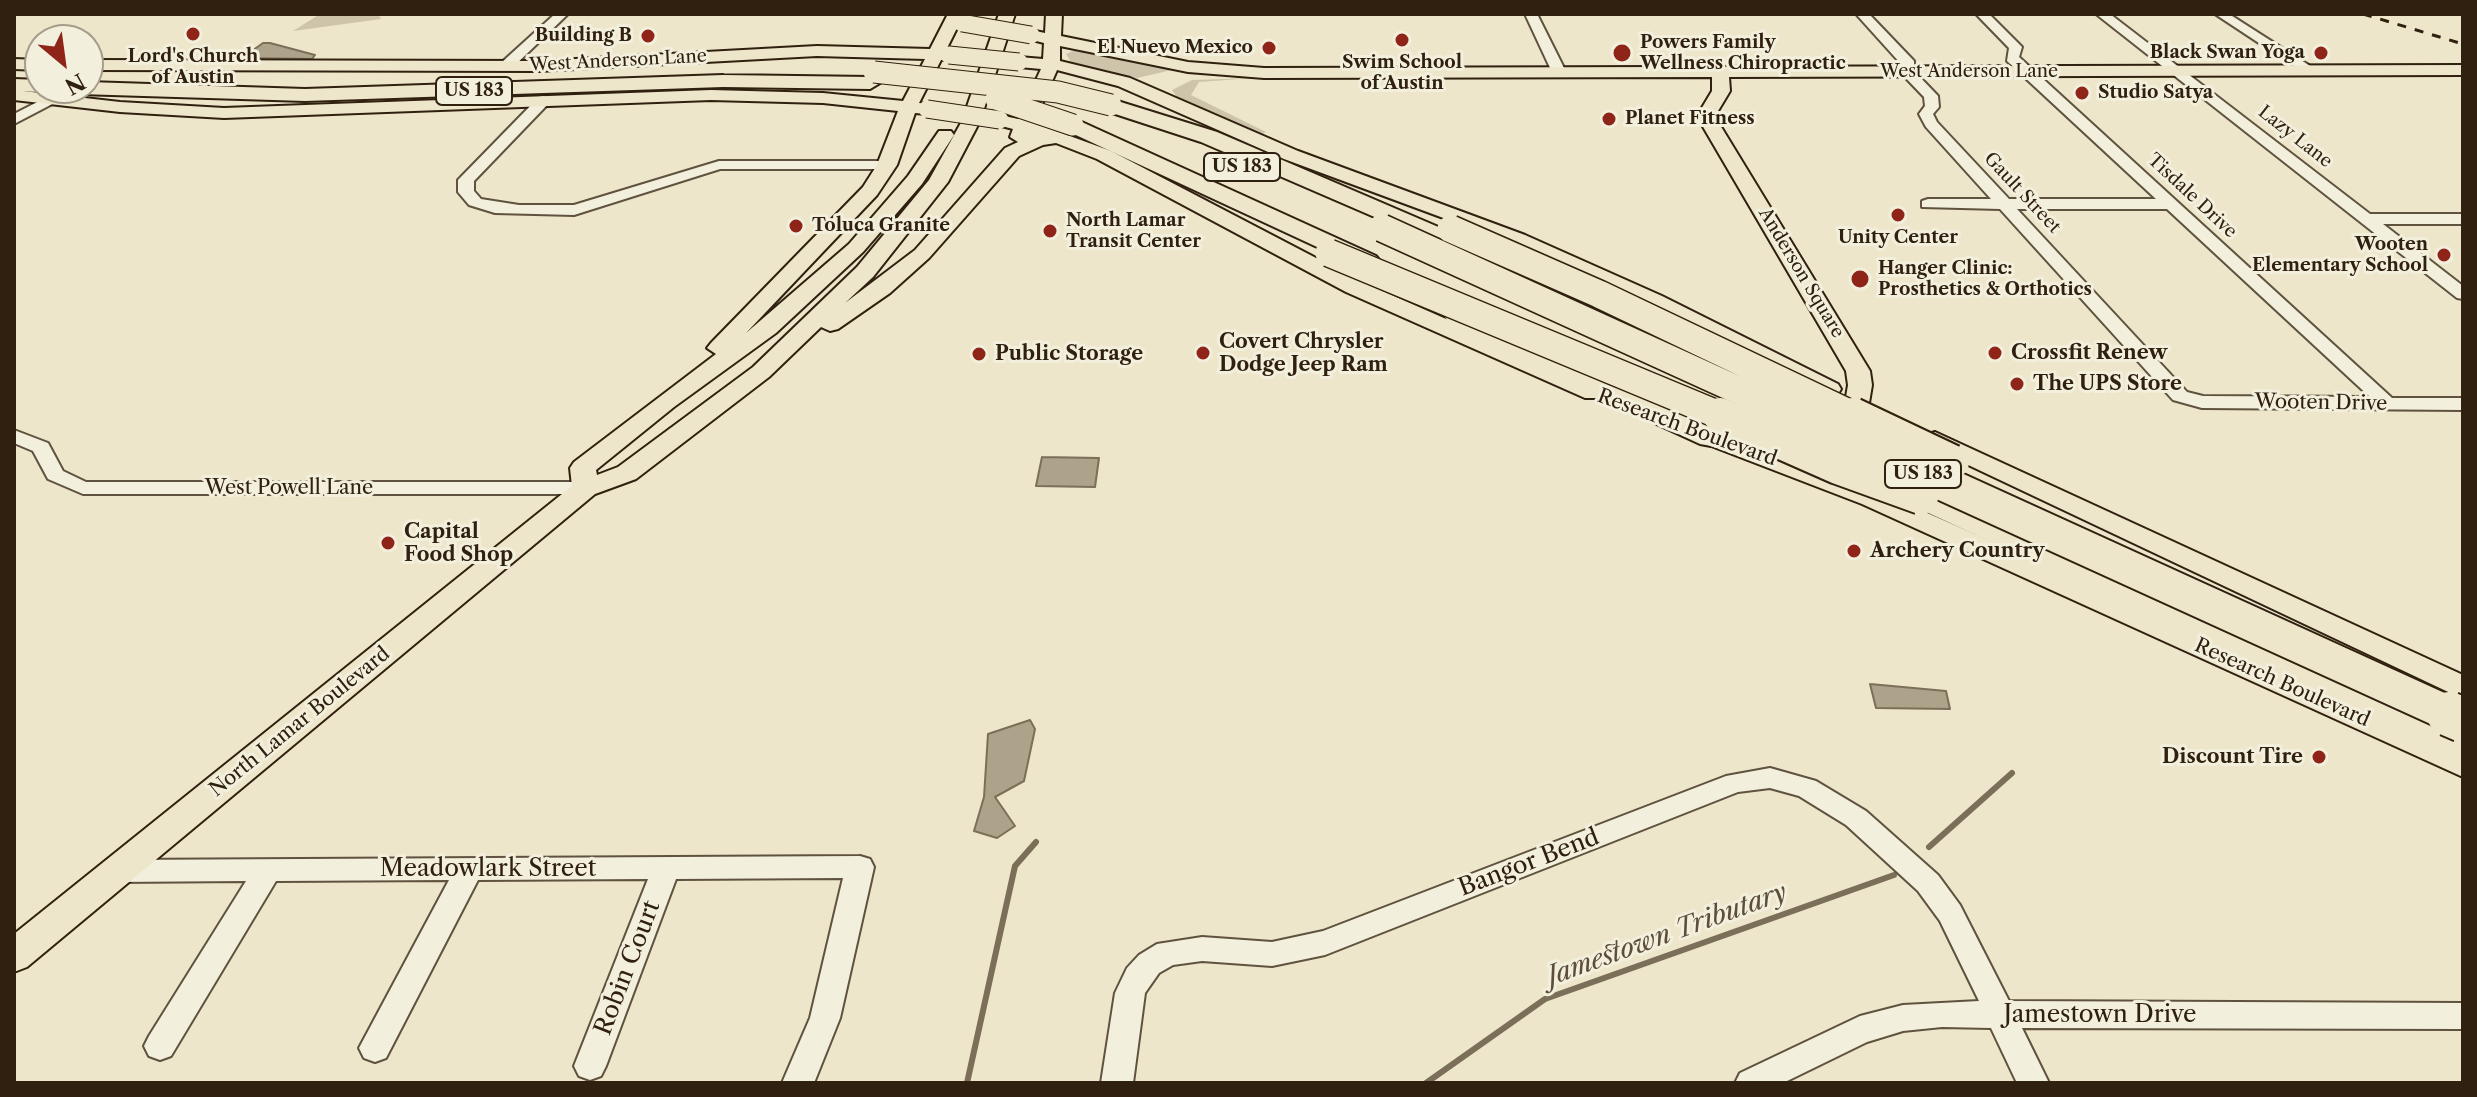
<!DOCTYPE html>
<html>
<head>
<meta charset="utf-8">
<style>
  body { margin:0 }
  #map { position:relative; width:2477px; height:1097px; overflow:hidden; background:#ede6ca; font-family:"Libre Caslon Text",serif }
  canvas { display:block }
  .frame { position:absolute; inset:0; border:16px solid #30200f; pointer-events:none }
  .north { position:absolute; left:24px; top:24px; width:80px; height:80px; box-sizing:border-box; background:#f3efdd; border:2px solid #a59c8b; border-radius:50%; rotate:151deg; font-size:22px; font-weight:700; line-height:32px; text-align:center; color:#30200f }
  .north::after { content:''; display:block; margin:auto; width:28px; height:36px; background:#8f2418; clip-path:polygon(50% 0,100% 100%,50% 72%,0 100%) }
</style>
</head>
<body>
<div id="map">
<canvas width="2477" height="1097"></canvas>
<div class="frame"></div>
<div class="north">N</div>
</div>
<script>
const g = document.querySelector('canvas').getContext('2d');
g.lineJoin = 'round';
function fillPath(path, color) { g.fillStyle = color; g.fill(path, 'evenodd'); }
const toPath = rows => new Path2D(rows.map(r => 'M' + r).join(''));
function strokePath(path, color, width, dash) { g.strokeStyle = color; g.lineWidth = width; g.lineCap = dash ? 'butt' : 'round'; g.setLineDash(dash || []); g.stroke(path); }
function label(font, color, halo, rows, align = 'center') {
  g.font = font + ' "Libre Caslon Text",serif'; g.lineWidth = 6; g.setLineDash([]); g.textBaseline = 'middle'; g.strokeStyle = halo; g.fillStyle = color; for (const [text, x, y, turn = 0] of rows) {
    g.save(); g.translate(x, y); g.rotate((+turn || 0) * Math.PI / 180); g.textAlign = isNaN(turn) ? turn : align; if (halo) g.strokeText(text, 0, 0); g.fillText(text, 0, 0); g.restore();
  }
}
const green = toPath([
  [320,14,378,14,381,19,293,31],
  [1078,49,1176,69,1137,78,1071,62,1066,54],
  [1253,78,1199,82,1191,95,1266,132,1260,135,1177,97,1172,90,1192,80]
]);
const water = toPath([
  [263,43,270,43,315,55,312,59,242,58,263,43],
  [1042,457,1099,458,1095,487,1036,486,1042,457],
  [1870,684,1946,691,1950,709,1876,708,1870,684],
  [1030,720,1035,729,1024,781,995,797,1015,826,997,838,974,831,984,797,988,734,1030,720]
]);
const stream = toPath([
  [1929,847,2012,773],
  [967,1083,1015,866,1036,842],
  [1426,1083,1545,999,1894,875]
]);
const minor = toPath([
  [555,14,568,14,511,69,501,69,501,63,555,14],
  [1525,14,1537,14,1566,72,1564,75,1552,72,1525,14],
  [1856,14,1869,14,1914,61,1914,71,1938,96,1939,107,1933,114,1937,122,2009,199,2156,199,2007,61,2009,48,1976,14,1989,14,2022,47,2019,57,2392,398,2463,398,2463,410,2202,408,2173,400,2000,209,1922,207,1922,201,1928,199,1991,199,1926,127,1919,114,1925,106,1924,97,1900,72,1902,65,1856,14],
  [2017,209,2167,209,2370,397,2203,396,2187,392,2017,209],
  [2096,14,2110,14,2370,214,2463,214,2463,224,2383,224,2463,286,2463,299,2457,298,2096,14],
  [2215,14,2229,14,2318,71,2306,74,2215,14],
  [53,94,58,95,58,101,14,124,14,114,53,94],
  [544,96,551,100,549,103,474,181,474,191,481,199,519,205,574,205,719,161,887,161,894,165,887,169,720,169,574,215,495,213,469,205,458,192,458,180,539,97,544,96],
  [14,430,48,443,63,471,86,482,586,482,596,488,586,494,83,494,48,479,33,451,14,443,14,430],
  [1770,768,1816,781,1866,811,1938,875,1960,905,2009,1001,2463,1003,2463,1029,2022,1028,2049,1083,2017,1083,1991,1028,1942,1027,1903,1031,1867,1042,1783,1083,1735,1083,1740,1073,1860,1016,1903,1005,1979,1001,1940,921,1918,891,1846,825,1799,796,1770,788,1738,792,1325,955,1272,966,1202,961,1173,965,1159,973,1145,993,1133,1083,1101,1083,1115,993,1127,968,1139,955,1157,944,1202,937,1272,942,1323,931,1726,776,1770,768],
  [860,856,870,859,874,867,840,1018,814,1083,782,1083,810,1018,843,878,676,879,606,1066,601,1076,590,1080,579,1076,574,1066,648,879,478,880,386,1058,375,1062,364,1058,359,1048,449,880,276,881,171,1056,160,1060,149,1056,144,1046,149,1036,246,881,116,882,106,879,102,871,106,863,116,860,860,856]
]);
const major = toPath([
  [948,14,964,14,946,50,957,55,955,58,941,60,919,103,933,105,936,109,927,114,915,113,897,165,877,195,746,333,849,244,908,176,939,131,951,131,954,135,922,184,863,252,776,333,674,407,596,470,597,475,618,467,753,367,857,267,929,180,962,121,999,14,1015,14,980,121,948,182,873,277,845,303,915,250,1005,148,1018,142,1010,137,1013,129,994,124,991,120,1000,115,1018,119,1041,69,1019,67,1011,62,1019,57,1043,59,1044,43,1025,38,1023,35,1031,30,1045,33,1046,14,1062,14,1061,36,1188,62,1264,68,2463,65,2463,75,1729,77,1730,91,1718,111,1720,125,1870,371,1872,385,1869,403,1850,439,1841,442,1832,439,1828,434,1845,403,1848,385,1846,371,1702,125,1700,111,1712,91,1712,77,1264,78,1188,72,1060,46,1060,61,1130,78,1298,151,1525,235,1662,296,1838,384,1841,389,1838,394,1829,396,1820,394,1646,306,1511,243,1284,159,1118,86,1057,70,1034,123,1111,151,1362,282,1603,388,1606,393,1603,398,1585,398,1346,292,1097,159,1056,143,1043,145,1019,156,929,258,890,293,838,329,830,331,821,327,769,377,636,479,595,494,27,967,14,972,14,934,572,486,570,468,574,462,716,354,707,348,711,343,863,187,877,165,898,111,823,103,711,100,224,118,120,112,14,100,14,90,120,102,224,108,711,90,823,93,903,101,925,59,817,56,539,71,88,70,88,60,539,61,817,46,930,49,948,14],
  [14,59,40,60,40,70,14,69,14,59],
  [1689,421,1880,492,2463,751,2463,777,1862,504,1680,434,1676,429,1680,424,1689,421],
  [1935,432,2463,675,2463,699,1926,445,1922,440,1926,435,1935,432]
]);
const highway = toPath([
  [723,75,870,77,880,83,870,89,723,87,305,101,79,94,69,88,88,88,88,82,305,89,723,75],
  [14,79,40,80,40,88,49,88,40,92,14,91,14,79],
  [1111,99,1217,132,1492,250,1496,255,1492,260,1483,263,1474,260,1201,142,1103,110,1100,105,1111,99],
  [1073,118,1376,256,1380,261,1376,266,1358,266,1065,130,1062,125,1065,120,1073,118],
  [1457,306,1574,365,1722,430,1726,437,1722,444,1711,446,1700,444,1554,377,1447,320,1443,314,1447,308,1457,306],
  [1921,487,2463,729,2463,761,1909,504,1905,497,1909,490,1921,487]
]);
const rail = toPath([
  [2363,14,2463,44]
]);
const majorBridge = toPath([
  [962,23,1031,35],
  [949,55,1019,62],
  [927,109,1000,120]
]);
const highwayBridgeFar3 = toPath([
  [874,72,1058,92,1111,105],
  [996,99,1073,125]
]);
const highwayBridgeFar2 = toPath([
  [1382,228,1797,417],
  [1451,229,1599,294,1857,417],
  [1329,253,1724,417]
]);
const highwayBridgeFar1 = toPath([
  [1720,415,1838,467,1921,497],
  [1793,415,2454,716],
  [1853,415,1952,462]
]);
const highwayBridge = toPath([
  [2449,714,2463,720]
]);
const markers = [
  [193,34,8,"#8f2418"],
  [648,36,8,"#8f2418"],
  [1402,40,8,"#8f2418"],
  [1269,48,8,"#8f2418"],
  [1622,53,10,"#8f2418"],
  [2321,53,8,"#8f2418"],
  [2082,93,8,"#8f2418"],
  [1609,119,8,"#8f2418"],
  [1898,215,8,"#8f2418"],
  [796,226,8,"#8f2418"],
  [1050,231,8,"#8f2418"],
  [2444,255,8,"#8f2418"],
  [1860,279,10,"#8f2418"],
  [1203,353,8,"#8f2418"],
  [1995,353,8,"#8f2418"],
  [979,354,8,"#8f2418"],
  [2017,384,8,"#8f2418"],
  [388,543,8,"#8f2418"],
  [1854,551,8,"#8f2418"],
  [2319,757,8,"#8f2418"]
];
const farPoinames = [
  ["Building B",632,36,"right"],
  ["Powers Family",1640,43],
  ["Wellness Chiropractic",1640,64],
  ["El Nuevo Mexico",1253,48,"right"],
  ["Black Swan Yoga",2305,53,"right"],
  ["Lord's Church",193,57,"center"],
  ["of Austin",193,78,"center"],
  ["Swim School",1402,63,"center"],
  ["of Austin",1402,84,"center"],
  ["Studio Satya",2098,93],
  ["Planet Fitness",1625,119],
  ["North Lamar",1066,221],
  ["Transit Center",1066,242],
  ["Toluca Granite",812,226],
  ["Unity Center",1898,238,"center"],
  ["Wooten",2428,245,"right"],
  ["Elementary School",2428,266,"right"],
  ["Hanger Clinic:",1878,269],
  ["Prosthetics & Orthotics",1878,290]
];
const farStreetnames = [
  ["West Anderson Lane",618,61,-3],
  ["West Anderson Lane",1969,72],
  ["Lazy Lane",2295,137,38],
  ["Gault Street",2022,193,47],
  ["Tisdale Drive",2192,196,43],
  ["Anderson Square",1801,273,59]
];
const shields = [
  [474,91,76],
  [1242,167,76],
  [1923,474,76]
];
const shieldNames = [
  ["US 183",474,91],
  ["US 183",1242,167],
  ["US 183",1923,474]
];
const poiNames = [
  ["Covert Chrysler",1219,342],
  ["Dodge Jeep Ram",1219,365],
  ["Crossfit Renew",2011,353],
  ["Public Storage",995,354],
  ["The UPS Store",2033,384],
  ["Capital",404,532],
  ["Food Shop",404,555],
  ["Archery Country",1870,551],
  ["Discount Tire",2303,757,"right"]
];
const streetNames = [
  ["Wooten Drive",2321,403,1],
  ["Research Boulevard",1687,428,20],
  ["West Powell Lane",289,488],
  ["Research Boulevard",2282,683,24],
  ["North Lamar Boulevard",300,722,-39]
];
const nearStreetnames = [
  ["Bangor Bend",1529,863,-21],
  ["Meadowlark Street",488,869],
  ["Robin Court",628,968,-69],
  ["Jamestown Drive",2100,1015]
];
const nearWaternames = [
  ["Jamestown Tributary",1667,935,-20]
];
fillPath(green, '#cdc4aa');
fillPath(water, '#ada38a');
strokePath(water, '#7b6f59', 2);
strokePath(stream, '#7b6f59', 6);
strokePath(minor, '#5f523e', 4);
strokePath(major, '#30200f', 4);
strokePath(highway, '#30200f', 4);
fillPath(minor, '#f3efdd');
fillPath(major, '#ede6ca');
fillPath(highway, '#ede6ca');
strokePath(rail, '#30200f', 3, [9, 9]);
strokePath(majorBridge, '#30200f', 19, []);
strokePath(highwayBridgeFar3, '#30200f', 23, []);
strokePath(highwayBridgeFar2, '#30200f', 30, []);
strokePath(highwayBridgeFar1, '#30200f', 38, []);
strokePath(highwayBridge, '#30200f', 48, []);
strokePath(majorBridge, '#ede6ca', 17);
strokePath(highwayBridgeFar3, '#ede6ca', 21);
strokePath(highwayBridgeFar2, '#ede6ca', 27);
strokePath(highwayBridgeFar1, '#ede6ca', 34);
strokePath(highwayBridge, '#ede6ca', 44);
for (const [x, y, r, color] of markers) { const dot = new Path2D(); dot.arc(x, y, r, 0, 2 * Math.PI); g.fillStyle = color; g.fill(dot); strokePath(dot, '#f3efdd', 3); }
label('bold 18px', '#30200f', '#f3efdd', farPoinames, 'left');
label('18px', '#30200f', '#f3efdd', farStreetnames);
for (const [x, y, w] of shields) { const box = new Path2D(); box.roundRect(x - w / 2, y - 14, w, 28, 6); g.fillStyle = '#f3efdd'; g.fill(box); strokePath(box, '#30200f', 2); }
label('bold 18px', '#30200f', null, shieldNames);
label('bold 20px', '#30200f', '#f3efdd', poiNames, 'left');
label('20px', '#30200f', '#f3efdd', streetNames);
label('24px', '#30200f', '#f3efdd', nearStreetnames);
label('italic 26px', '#5c4e3a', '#f3efdd', nearWaternames);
</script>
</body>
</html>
